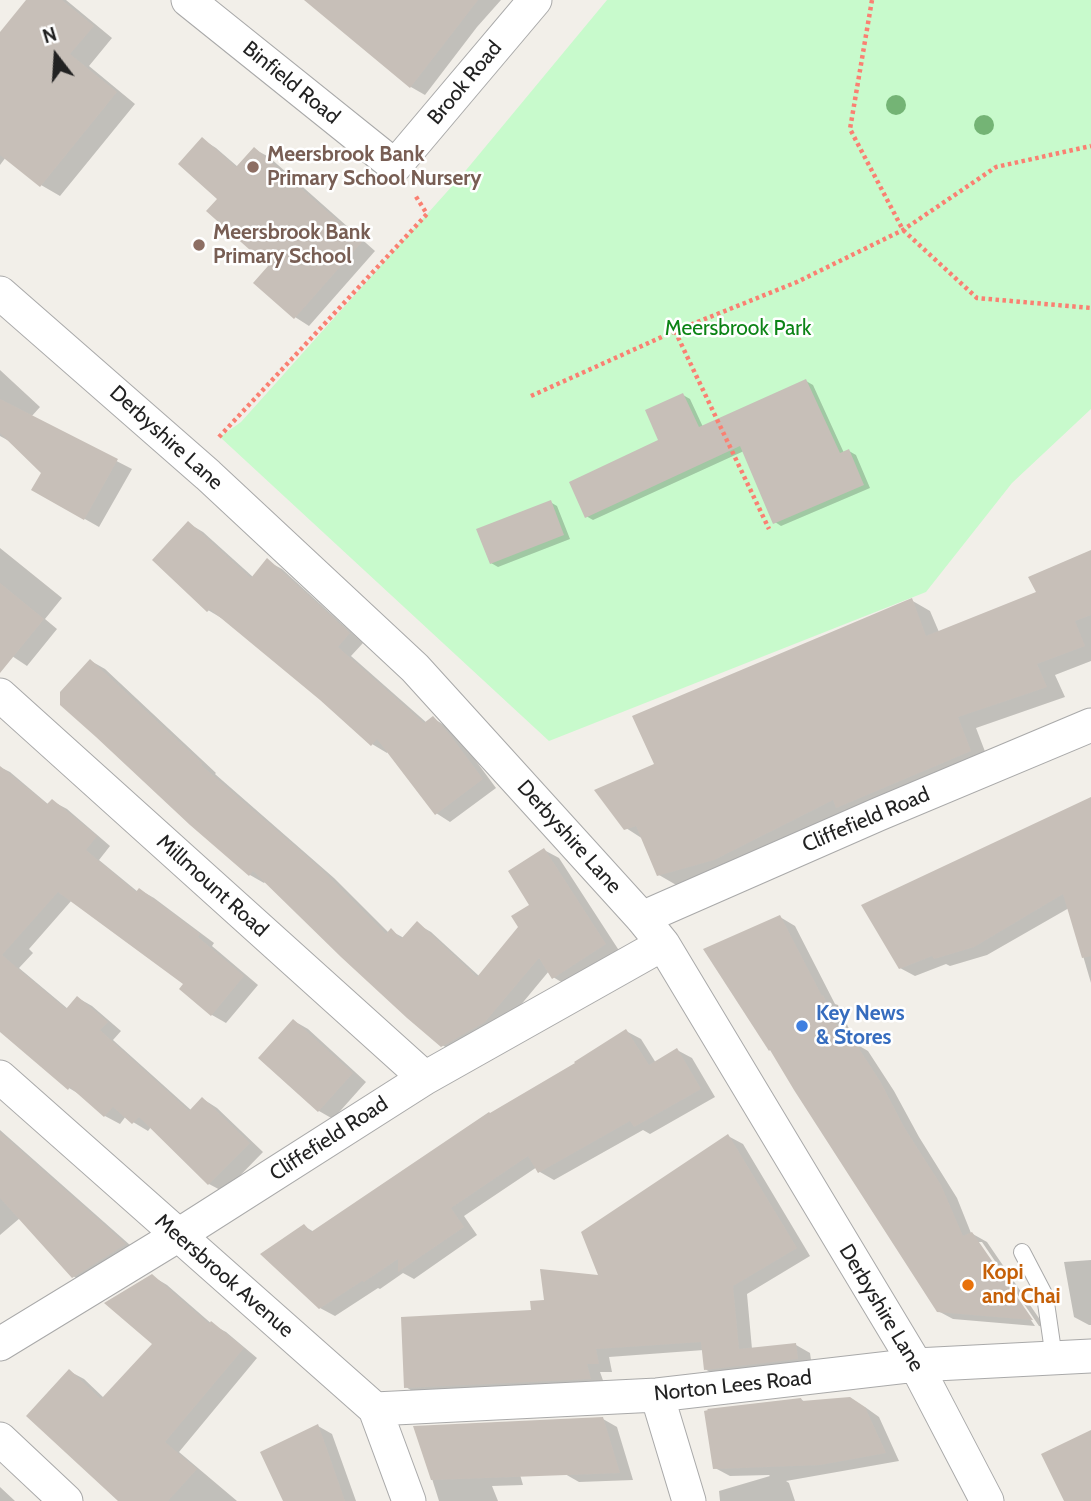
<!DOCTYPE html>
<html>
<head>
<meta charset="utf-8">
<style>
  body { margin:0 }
  #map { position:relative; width:1091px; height:1501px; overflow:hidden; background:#f2efe9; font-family:Cabin,sans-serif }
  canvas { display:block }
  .north { position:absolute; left:21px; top:21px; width:70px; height:70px; -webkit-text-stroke:5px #fff; paint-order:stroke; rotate:343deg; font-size:19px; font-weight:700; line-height:28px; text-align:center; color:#222 }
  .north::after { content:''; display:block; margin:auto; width:24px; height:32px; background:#222; clip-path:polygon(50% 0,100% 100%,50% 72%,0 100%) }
</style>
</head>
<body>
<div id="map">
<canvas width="1091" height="1501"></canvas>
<div class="north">N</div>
</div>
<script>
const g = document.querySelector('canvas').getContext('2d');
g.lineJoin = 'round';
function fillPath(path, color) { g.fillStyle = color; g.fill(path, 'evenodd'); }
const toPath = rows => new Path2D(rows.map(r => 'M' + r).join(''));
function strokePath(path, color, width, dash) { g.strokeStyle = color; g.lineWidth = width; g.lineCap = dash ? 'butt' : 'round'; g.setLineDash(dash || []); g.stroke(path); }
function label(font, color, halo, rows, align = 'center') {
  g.font = font + ' Cabin,sans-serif'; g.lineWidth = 5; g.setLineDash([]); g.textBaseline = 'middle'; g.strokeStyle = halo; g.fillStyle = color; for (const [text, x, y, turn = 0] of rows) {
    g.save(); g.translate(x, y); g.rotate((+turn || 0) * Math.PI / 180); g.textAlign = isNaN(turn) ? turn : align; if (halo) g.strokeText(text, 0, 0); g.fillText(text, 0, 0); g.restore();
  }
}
const park = toPath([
  [607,0,1091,0,1091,409,1012,483,926,592,549,741,220,437,241,422,462,175]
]);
const shadow = toPath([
  [28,0,66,0,112,38,89,66,135,104,60,196,41,185,6,157,0,165,0,35],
  [307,0,501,0,477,27,425,95,411,87],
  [202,139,216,148,238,167,254,149,269,157,375,251,309,326,295,317,270,265,220,199],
  [0,370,40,407,31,417,132,469,99,527,34,490,43,473,9,441,0,436],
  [806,381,813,385,844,453,849,451,856,455,870,488,781,526,775,522,744,451,593,520,586,516,661,441,683,395,690,399,703,427],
  [550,502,557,506,570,539,498,567,491,563],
  [188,523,203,532,253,577,267,561,282,569,363,643,351,656,427,723,433,718,447,727,465,746,496,788,450,822,436,813,388,751,387,753,372,744,321,699,223,619,208,610],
  [0,548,62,598,45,619,57,629,27,666,0,648],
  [1091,552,1091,661,1055,675,1065,697,976,728,989,762,678,886,659,875,643,839,626,828,656,765,911,600,930,611,939,632,1038,593],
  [91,661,105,669,216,773,215,774,334,878,389,933,391,931,404,938,417,924,431,932,479,976,521,927,532,905,544,850,559,858,620,952,568,986,553,977,549,971,500,1030,457,1054,442,1045,266,881,264,883,250,875],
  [0,767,10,772,49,805,52,801,67,809,110,846,99,860,138,892,140,890,154,898,214,943,212,946,258,985,226,1023,212,1015,186,984,72,900,29,949,33,953,19,968,68,1009,78,998,92,1006,121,1031,113,1040,192,1111,203,1099,217,1108,263,1152,224,1192,209,1184,151,1127,148,1131,133,1122,126,1116,120,1124,105,1116,84,1097,69,1088,0,1026],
  [1091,799,1091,983,1069,908,987,955,950,966,946,964,915,976,900,968],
  [780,917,795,926,835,1004,838,1005,856,1044,868,1051,894,1091,919,1137,957,1198,971,1233,987,1242,1045,1327,1039,1326,982,1242,978,1242,1035,1326,953,1319,938,1311],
  [294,1021,308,1029,366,1082,333,1119,319,1111],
  [626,1031,641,1039,656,1063,677,1050,692,1058,715,1097,650,1134,643,1130,554,1180,540,1172,537,1167,464,1216,477,1235,414,1279,403,1273,380,1289,378,1288,335,1316,320,1308,304,1226,314,1232],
  [0,1130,139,1253,87,1285,73,1276,20,1218,0,1235],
  [728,1136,743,1144,810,1256,747,1294,752,1349,796,1345,810,1353,812,1367,720,1378,705,1369,704,1350,609,1357,612,1372,600,1372,605,1386,420,1396,406,1387,533,1312,546,1302,601,1277],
  [1091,1260,1091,1325,1089,1325,1074,1317,1064,1262],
  [152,1276,167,1285,213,1325,226,1332,257,1358,179,1452,237,1501,122,1501,69,1371,84,1379,104,1398,154,1344],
  [801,1399,806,1403,865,1407,879,1417,899,1461,786,1481,789,1483,795,1501,720,1501,719,1491,770,1476,769,1475,730,1476,715,1468],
  [603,1419,617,1427,633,1480,579,1482,565,1474],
  [318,1426,332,1434,356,1501,285,1501],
  [416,1428,508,1433,523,1485,492,1486,498,1501,439,1501],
  [0,1487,15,1501,0,1501]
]);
const building = toPath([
  [26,0,62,0,94,26,70,54,117,92,40,187,0,155,0,32],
  [304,0,478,0,410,88],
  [202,137,236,167,254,147,362,242,294,319,253,283,268,266,206,211,217,199,178,164],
  [806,379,840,453,849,449,864,485,773,524,740,446,585,518,569,482,658,440,645,410,683,393,699,427],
  [0,399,118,459,84,520,31,490,41,473,0,433],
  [551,500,564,535,490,564,476,529],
  [188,521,251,578,267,558,295,583,350,633,338,647,424,723,433,716,450,735,483,779,435,815,377,739,371,746,320,700,210,609,207,612,152,560],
  [1091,550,1091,615,1075,621,1085,646,1037,664,1047,687,958,717,971,751,836,808,833,800,714,860,657,876,636,826,624,830,594,790,654,764,632,716,912,598,926,636,1036,592,1028,577],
  [0,583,44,619,0,673],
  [90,659,203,764,201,765,319,867,386,934,391,928,401,939,417,921,477,977,518,927,511,916,529,905,508,871,544,848,606,944,552,979,539,958,485,1022,441,1047,407,1018,341,957,253,871,249,876,190,825,96,737,60,705,60,692],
  [0,766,47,804,52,799,97,836,86,850,136,892,139,888,200,934,198,937,244,976,211,1016,179,989,183,984,58,892,2,955,66,1009,77,996,108,1022,100,1030,189,1111,202,1097,250,1143,208,1185,139,1117,132,1124,113,1107,104,1117,70,1087,68,1090,0,1032],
  [1091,797,1091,956,1082,958,1063,894,974,947,934,959,932,956,899,969,861,905],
  [780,915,822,996,823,995,846,1045,854,1041,880,1081,904,1127,941,1185,963,1236,972,1232,1033,1320,937,1312,794,1090,770,1050,769,1051,703,949],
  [293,1019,353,1073,318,1112,258,1058],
  [626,1029,649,1065,677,1048,701,1089,634,1127,630,1121,538,1173,528,1156,451,1208,464,1227,398,1272,398,1259,364,1282,362,1281,319,1309,260,1254,304,1224,311,1232,489,1112,490,1113,575,1063,574,1062],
  [0,1132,126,1244,72,1278,0,1198],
  [728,1134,797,1248,733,1286,739,1349,796,1343,798,1359,704,1370,701,1342,596,1349,599,1364,587,1364,591,1379,404,1388,401,1317,531,1310,530,1301,544,1300,540,1269,598,1275,581,1232],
  [152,1274,209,1324,211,1321,244,1348,165,1442,197,1469,168,1501,118,1501,26,1416,69,1369,101,1399,152,1344,104,1303],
  [850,1397,865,1407,886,1453,820,1465,713,1469,704,1411,708,1410,707,1409,801,1398,802,1401],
  [603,1417,620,1473,431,1480,413,1426],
  [318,1424,345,1501,283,1501,260,1452],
  [1091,1430,1091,1501,1064,1501,1041,1454]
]);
const path = toPath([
  [872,0,850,129,903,230,977,298,1091,308],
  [675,331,769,529],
  [531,396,675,331,797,282,903,230,996,167,1091,146],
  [219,437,427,214,415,195]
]);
const service = toPath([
  [1022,1252,1045,1296,1054,1358]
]);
const minor = toPath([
  [188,0,395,166,535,0],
  [0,293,208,475,415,668,642,918,663,944,916,1365,987,1501],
  [0,695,425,1078],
  [642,918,879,814,1091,725],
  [0,1077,375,1409,409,1501],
  [0,1344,177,1236,425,1078,663,944],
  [657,1395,689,1501],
  [375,1409,657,1395,916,1365,1091,1356],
  [0,1439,66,1501]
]);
const trees = [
  [896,105],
  [984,125]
];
const markers = [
  [253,167,7,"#8d6e63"],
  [199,245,7,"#8d6e63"],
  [802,1026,7,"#3f7fe0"],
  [968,1285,7,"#e8710a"]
];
const streetNames = [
  ["Binfield Road",291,83,39],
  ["Brook Road",465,83,-50],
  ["Derbyshire Lane",166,438,42],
  ["Cliffefield Road",866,820,-23],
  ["Derbyshire Lane",569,837,48],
  ["Millmount Road",212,886,42],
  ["Cliffefield Road",329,1139,-33],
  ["Meersbrook Avenue",224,1276,41],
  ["Derbyshire Lane",881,1308,59],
  ["Norton Lees Road",733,1386,-6]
];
const educationNames = [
  ["Meersbrook Bank",267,155],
  ["Primary School Nursery",267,179],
  ["Meersbrook Bank",213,233],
  ["Primary School",213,257]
];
const parkNames = [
  ["Meersbrook Park",738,329]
];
const shopNames = [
  ["Key News",816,1014],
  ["& Stores",816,1038]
];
const foodNames = [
  ["Kopi",982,1273],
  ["and Chai",982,1297]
];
fillPath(park, '#c8facc');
fillPath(shadow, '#0003');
fillPath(building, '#c7bfb8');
strokePath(service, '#a9a9a9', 18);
strokePath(minor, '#a9a9a9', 35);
strokePath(path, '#fa8072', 4.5, [3.5, 3.5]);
strokePath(service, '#fff', 16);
strokePath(minor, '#fff', 33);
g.fillStyle = '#74b475';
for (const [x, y] of trees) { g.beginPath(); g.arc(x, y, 10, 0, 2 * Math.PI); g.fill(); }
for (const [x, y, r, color] of markers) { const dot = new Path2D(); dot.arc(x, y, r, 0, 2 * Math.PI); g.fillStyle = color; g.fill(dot); strokePath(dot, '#fff', 2.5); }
label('21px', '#222', '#fff', streetNames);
label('bold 21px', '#785e54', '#fff', educationNames, 'left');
label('21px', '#0c8416', '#fff', parkNames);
label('bold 21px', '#366cbe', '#fff', shopNames, 'left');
label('bold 21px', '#c56008', '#fff', foodNames, 'left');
</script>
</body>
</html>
